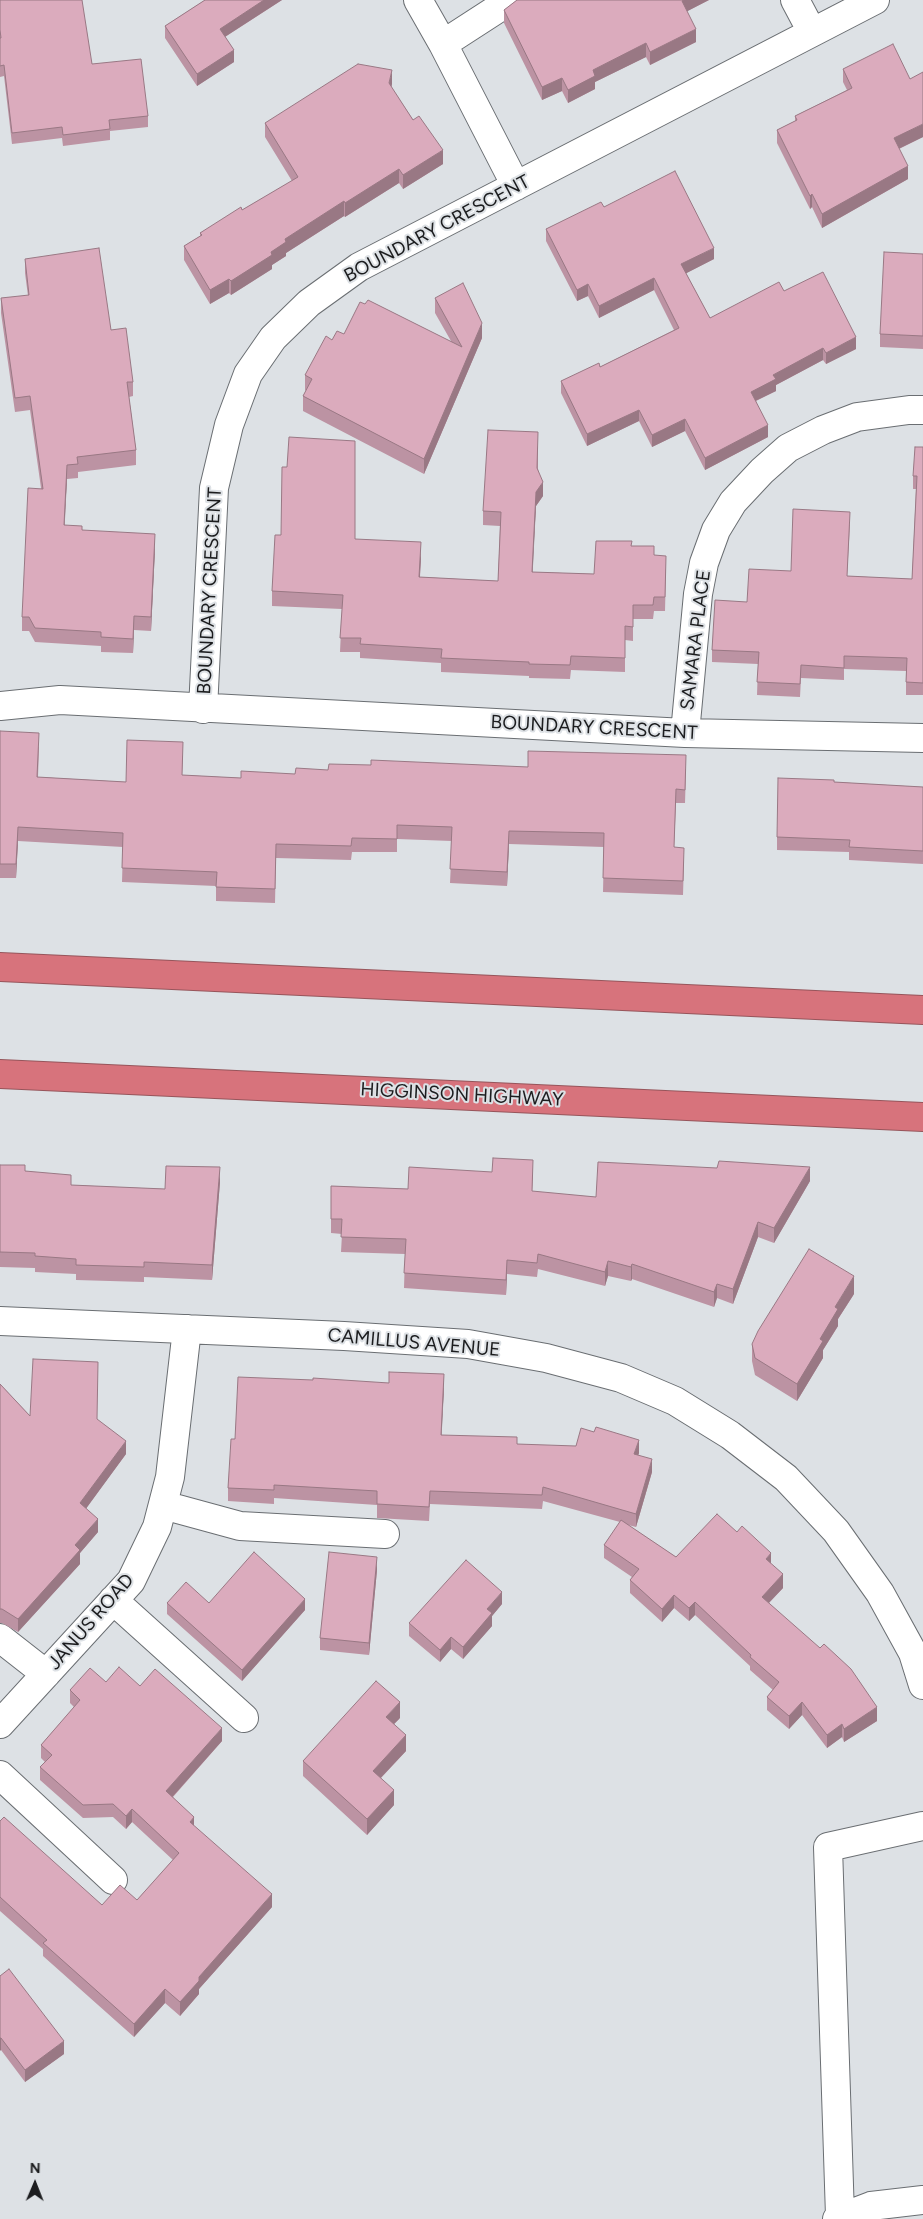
<!DOCTYPE html>
<html>
<head>
<meta charset="utf-8">
<style>
  body { margin:0 }
  #map { position:relative; width:923px; height:2219px; overflow:hidden; background:#dde1e5; font-family:Figtree,sans-serif }
  canvas { display:block }
  .north { position:absolute; left:10px; top:2159px; width:50px; height:50px; -webkit-text-stroke:4px #dde1e5; paint-order:stroke; rotate:1deg; font-size:14px; font-weight:700; line-height:20px; text-align:center; color:#1c1d1f }
  .north::after { content:''; display:block; margin:auto; width:18px; height:22px; background:#1c1d1f; clip-path:polygon(50% 0,100% 100%,50% 72%,0 100%) }
</style>
</head>
<body>
<div id="map">
<canvas width="923" height="2219"></canvas>
<div class="north">N</div>
</div>
<script>
const g = document.querySelector('canvas').getContext('2d');
g.lineJoin = 'round';
const toPath = rows => new Path2D(rows.map(r => 'M' + r).join(''));
function strokePath(path, color, width, dash) { g.strokeStyle = color; g.lineWidth = width; g.lineCap = dash ? 'butt' : 'round'; g.setLineDash(dash || []); g.stroke(path); }
function fillPath(path, color) { g.fillStyle = color; g.fill(path, 'evenodd'); }
function label(font, color, halo, rows, align = 'center') {
  g.font = font + ' Figtree,sans-serif'; g.lineWidth = 4; g.setLineDash([]); g.textBaseline = 'middle'; g.strokeStyle = halo; g.fillStyle = color; for (const [text, x, y, turn = 0] of rows) {
    g.save(); g.translate(x, y); g.rotate((+turn || 0) * Math.PI / 180); g.textAlign = isNaN(turn) ? turn : align; if (halo) g.strokeText(text, 0, 0); g.fillText(text, 0, 0); g.restore();
  }
}
const minor = toPath([
  [418,0,443,44,516,186],
  [795,0,812,32],
  [443,44,511,0],
  [0,706,60,700,685,733,923,738],
  [203,709,214,488,229,425,248,374,273,338,309,303,359,267,875,0],
  [685,733,698,594,704,563,716,530,733,502,762,471,788,448,823,430,857,417,909,410,923,410],
  [0,1321,344,1336,468,1344,546,1358,621,1378,675,1401,730,1435,786,1478,836,1531,880,1593,913,1653,923,1685],
  [163,1505,240,1526,385,1534],
  [113,1600,244,1718],
  [0,1638,46,1674],
  [0,1724,131,1581,157,1527,170,1477,187,1329],
  [0,1775,113,1880],
  [840,2216,828,1847,923,1826],
  [837,2219,871,2206,923,2200]
]);
const highway = toPath([
  [0,967,923,1010],
  [0,1074,923,1117]
]);
const wall = toPath([
  [0,0,92,64,148,116,148,127,110,131,110,140,63,146,62,138,12,144,4,76,0,77],
  [205,0,282,0,225,37,234,62,197,86,165,38,165,26],
  [517,0,709,0,687,11,696,42,650,65,646,57,595,82,595,89,568,103,562,91,542,100,504,23,504,10],
  [843,69,923,137,899,149,908,179,822,228,812,207,810,209,777,143,777,130,795,121,795,116,847,90,843,82],
  [392,84,391,87,443,164,403,189,399,183,345,217,344,216,286,253,286,256,272,265,272,269,231,295,229,293,210,304,184,260,184,246,200,236,200,233,242,210,292,181,265,137,265,123],
  [604,207,714,259,686,273,710,318,784,291,856,349,826,364,823,360,776,385,776,391,756,401,768,437,705,470,685,431,652,447,639,421,587,446,561,393,561,381,600,367,674,330,654,290,599,318,588,296,577,301,546,241,546,229],
  [923,254,923,349,880,347,880,334],
  [25,259,111,330,133,382,133,396,129,397,136,450,136,465,78,472,78,478,67,479,64,525,82,530,155,549,151,631,134,630,133,653,101,652,101,646,35,642,29,631,22,631,22,617,41,488,30,410,15,412,1,313,1,298,28,296,25,273],
  [435,298,482,338,424,474,303,411,303,396,306,391,305,390,305,375,332,340,344,334,451,341,435,313],
  [538,446,538,469,543,496,536,506,532,572,594,574,631,546,654,555,666,570,665,611,654,611,653,619,633,619,633,641,625,640,625,672,571,670,570,679,529,678,529,676,441,672,441,663,360,658,360,652,340,652,342,609,272,606,272,591,421,557,420,577,498,581,500,526,483,525,483,511],
  [923,447,923,695,906,695,906,671,844,669,844,680,801,678,800,697,757,695,758,664,712,662,712,650,747,602,791,571,850,524,847,576,912,579,916,489,913,489,913,476],
  [0,731,39,747,38,777,126,782,183,756,182,775,241,778,295,774,328,770,371,765,686,769,685,803,676,803,674,847,684,862,683,895,603,892,604,847,509,844,507,886,450,883,452,841,397,839,397,852,352,852,351,860,276,858,275,903,216,901,216,886,122,882,123,847,18,841,16,878,0,878],
  [834,782,923,787,923,864,849,860,849,852,777,850,777,837],
  [0,1165,25,1171,71,1185,165,1189,220,1182,212,1280,144,1277,144,1282,76,1280,76,1274,35,1272,35,1268,0,1267],
  [533,1175,532,1192,596,1197,810,1181,774,1243,758,1237,733,1304,717,1298,714,1307,632,1279,631,1281,608,1276,605,1286,538,1269,537,1277,507,1274,506,1295,404,1288,405,1254,341,1252,342,1234,331,1233,331,1186,408,1189],
  [854,1294,838,1319,838,1326,823,1350,823,1358,797,1401,755,1375,752,1361,752,1344],
  [0,1384,30,1416,97,1419,126,1454,86,1508,98,1532,80,1553,80,1564,18,1632,2,1623,0,1623],
  [444,1388,441,1435,517,1444,639,1453,638,1455,652,1472,636,1527,628,1525,676,1557,771,1564,783,1588,769,1603,877,1721,844,1742,842,1737,827,1748,802,1715,789,1729,767,1710,767,1697,773,1690,750,1670,750,1666,695,1615,689,1621,674,1608,662,1622,630,1593,630,1580,632,1577,604,1558,604,1545,620,1522,543,1501,542,1509,430,1504,429,1521,377,1518,377,1505,274,1498,274,1504,228,1501,228,1488,235,1439],
  [377,1570,369,1655,320,1650,320,1638],
  [167,1603,209,1603,305,1610,242,1681,167,1614],
  [502,1604,492,1616,492,1626,463,1659,451,1649,440,1662,409,1636,409,1623],
  [106,1682,140,1686,222,1741,173,1797,194,1826,272,1907,199,1989,199,1994,180,2016,165,2003,134,2037,43,1956,43,1949,0,1911,0,1821,102,1905,137,1900,173,1860,132,1822,126,1829,113,1817,83,1818,40,1780,40,1767,45,1762,41,1758,41,1745,74,1707,70,1703,70,1690],
  [400,1718,394,1724,406,1751,381,1778,394,1805,367,1835,303,1776,303,1761],
  [0,1976,64,2054,25,2082,1,2050]
]);
const shadedWall = toPath([
  [264,0,282,0,220,40,220,29],
  [684,0,709,0,682,14,682,1],
  [696,29,696,42,650,65,650,52],
  [646,43,646,57,595,82,595,89,568,103,568,90,593,70],
  [234,50,234,62,197,86,197,74],
  [392,70,392,84,389,98,389,83],
  [562,78,562,91,542,100,542,87],
  [923,124,923,137,894,151,894,138],
  [443,150,443,164,403,189,403,175],
  [908,166,908,179,822,228,822,214],
  [399,169,399,183,345,217,345,203],
  [812,194,812,207,810,209,810,196],
  [344,201,344,216,286,253,286,256,272,265,272,269,231,295,231,281,271,252,285,239],
  [714,248,714,259,681,276,681,264],
  [654,278,654,290,599,318,599,306],
  [229,279,229,293,210,304,210,290],
  [588,284,588,296,577,301,577,290],
  [482,323,482,338,424,474,424,459],
  [856,337,856,349,826,364,826,353],
  [823,348,823,360,776,385,776,391,751,403,751,392,773,375],
  [639,410,639,421,587,446,587,434],
  [685,419,685,431,652,447,652,435],
  [768,425,768,437,705,470,705,458],
  [67,465,67,479,64,539,64,525],
  [543,482,543,496,536,506,532,586,532,572,536,492],
  [155,534,155,549,151,631,151,617],
  [421,542,421,557,419,591,419,577],
  [134,616,134,630,133,653,133,639],
  [18,827,18,841,16,878,16,864],
  [509,831,509,844,507,886,507,872],
  [220,1167,220,1182,212,1280,212,1265],
  [810,1167,810,1181,774,1243,774,1228],
  [758,1222,758,1237,733,1304,733,1289],
  [507,1260,507,1274,506,1295,506,1280],
  [608,1261,608,1276,605,1286,605,1272],
  [632,1264,632,1279,631,1281,631,1267],
  [854,1276,854,1294,838,1319,838,1326,823,1350,823,1358,797,1401,797,1384,820,1339,835,1307],
  [717,1284,717,1298,714,1307,714,1292],
  [444,1374,444,1388,441,1448,441,1435],
  [639,1440,639,1453,634,1468,634,1454],
  [126,1441,126,1454,80,1517,80,1503],
  [652,1459,652,1472,636,1527,636,1514],
  [98,1519,98,1532,80,1553,80,1564,18,1632,18,1619,75,1545],
  [771,1553,771,1566,766,1559],
  [377,1557,377,1570,369,1655,369,1643],
  [783,1574,783,1588,762,1610,762,1597],
  [502,1592,502,1604,492,1616,492,1626,463,1659,463,1647,487,1609],
  [674,1595,674,1608,662,1622,662,1609],
  [305,1599,305,1610,242,1681,242,1670],
  [695,1602,695,1615,689,1621,689,1608],
  [451,1637,451,1649,440,1662,440,1650],
  [400,1702,400,1718,386,1732,386,1717],
  [802,1702,802,1715,789,1729,789,1716],
  [877,1707,877,1721,844,1742,844,1729],
  [842,1724,842,1737,827,1748,827,1735],
  [222,1728,222,1741,166,1804,166,1791],
  [406,1735,406,1751,373,1786,373,1771],
  [394,1790,394,1805,367,1835,367,1819],
  [132,1809,132,1822,126,1829,126,1816],
  [194,1817,194,1830,190,1822],
  [272,1894,272,1907,199,1989,199,1994,180,2016,180,2002,199,1977],
  [165,1989,165,2003,134,2037,134,2024],
  [0,2038,1,2038,1,2050,0,2051],
  [64,2041,64,2054,25,2082,25,2070]
]);
const building = toPath([
  [0,0,82,0,92,64,141,59,148,116,109,120,110,129,63,135,62,127,12,133,4,65,0,66,0,38,1,38,0,30,0,0],
  [205,0,264,0,220,29,234,50,197,74,165,26,205,0],
  [517,0,684,0,682,1,696,29,650,52,646,43,593,70,595,76,568,90,562,78,542,87,504,10,517,0],
  [893,44,910,79,923,72,923,124,894,138,908,166,822,214,812,194,810,196,777,130,797,120,795,116,852,88,843,69,893,44],
  [358,64,392,70,389,83,413,120,419,116,443,150,403,175,399,169,345,203,344,201,285,239,286,242,271,252,272,255,231,281,229,279,210,290,184,246,202,235,200,233,241,207,242,210,298,177,265,123,358,64],
  [675,171,714,248,681,264,710,318,779,282,784,291,823,272,856,337,826,353,823,348,773,375,776,379,751,392,768,425,705,458,685,419,652,435,639,410,587,434,561,381,599,363,600,367,679,328,654,278,599,306,588,284,577,290,546,229,601,202,604,207,675,171],
  [99,248,111,330,126,328,133,382,127,382,136,450,77,457,78,464,67,465,64,525,82,526,82,530,155,534,151,617,134,616,133,639,101,637,101,632,35,628,29,617,22,617,28,488,43,489,30,396,15,398,1,298,29,295,25,259,99,248],
  [884,252,923,254,923,336,880,334,884,252],
  [463,283,482,323,424,459,303,396,312,379,305,375,326,336,332,340,337,331,344,334,360,302,365,304,368,300,462,347,435,298,463,283],
  [488,430,538,432,537,468,543,482,536,492,532,572,594,574,596,541,632,541,631,546,654,546,654,555,666,556,665,597,654,597,653,605,633,605,633,627,625,626,625,658,571,656,570,665,529,664,529,662,441,658,442,649,360,644,361,638,340,638,343,595,272,591,275,535,281,535,282,467,287,467,289,437,355,441,355,539,421,542,419,577,498,581,501,512,483,511,488,430],
  [915,447,923,447,923,683,906,682,907,658,844,656,844,668,801,665,800,684,757,682,759,652,712,650,715,600,747,602,749,569,791,571,793,509,850,512,847,576,912,579,917,476,913,476,915,447],
  [0,731,39,733,37,777,126,782,127,740,183,742,182,775,241,778,241,771,295,774,296,768,328,770,329,764,371,765,371,760,528,767,528,751,686,755,685,790,676,789,674,847,684,848,683,881,603,878,604,833,509,831,507,872,450,869,452,827,397,825,397,839,352,838,351,846,276,844,275,889,216,887,217,872,122,868,123,833,18,827,16,864,0,864,0,731],
  [778,778,834,780,834,782,923,787,923,851,849,847,850,840,777,837,778,778],
  [493,1158,533,1160,532,1191,596,1197,598,1162,717,1168,719,1161,810,1167,774,1228,758,1222,733,1289,717,1284,714,1292,632,1264,631,1267,608,1261,605,1272,538,1254,537,1263,507,1260,506,1280,404,1273,406,1239,341,1237,342,1219,331,1219,331,1186,408,1189,409,1167,492,1172,493,1158],
  [0,1165,25,1165,25,1171,71,1175,71,1185,165,1189,166,1166,220,1167,212,1265,144,1262,144,1267,76,1265,76,1259,35,1256,35,1253,0,1252,0,1165],
  [809,1249,854,1276,835,1307,838,1309,820,1339,823,1341,797,1384,755,1358,752,1344,758,1331,809,1249],
  [33,1359,98,1362,97,1419,126,1441,80,1503,98,1519,75,1545,80,1550,18,1619,2,1609,0,1609,0,1384,30,1416,33,1359],
  [389,1372,444,1374,441,1435,517,1437,517,1444,576,1446,581,1428,594,1432,596,1427,639,1440,634,1454,652,1459,636,1514,543,1487,542,1495,430,1491,429,1507,377,1504,377,1491,274,1485,274,1490,228,1488,231,1439,235,1439,238,1377,313,1380,313,1378,389,1383,389,1372],
  [717,1514,737,1532,742,1526,771,1553,766,1559,783,1574,762,1597,820,1648,824,1644,851,1669,877,1707,844,1729,842,1724,827,1735,802,1702,789,1716,767,1697,779,1682,750,1657,751,1655,695,1602,689,1608,674,1595,662,1609,630,1580,639,1569,604,1545,621,1520,676,1557,717,1514],
  [254,1552,305,1599,242,1670,167,1603,186,1582,209,1603,254,1552],
  [329,1552,377,1557,369,1643,320,1638,329,1552],
  [466,1560,502,1592,487,1609,492,1613,463,1647,451,1637,440,1650,409,1623,466,1560],
  [119,1667,140,1686,155,1669,222,1728,166,1791,194,1817,190,1822,272,1894,199,1977,199,1981,180,2002,165,1989,134,2024,43,1943,47,1940,0,1897,0,1821,4,1817,102,1905,120,1885,137,1900,179,1853,132,1809,126,1816,113,1804,83,1805,40,1767,52,1755,41,1745,80,1700,70,1690,90,1668,106,1682,119,1667],
  [376,1681,400,1702,386,1717,406,1735,373,1771,394,1790,367,1819,303,1761,376,1681],
  [9,1969,64,2041,25,2070,1,2038,0,2038,0,1976,9,1969]
]);
const streetNames = [
  ["BOUNDARY CRESCENT",437,229,-28],
  ["BOUNDARY CRESCENT",210,591,-87],
  ["SAMARA PLACE",696,640,-83],
  ["BOUNDARY CRESCENT",594,728,3],
  ["HIGGINSON HIGHWAY",462,1095,3],
  ["CAMILLUS AVENUE",414,1343,5],
  ["JANUS ROAD",91,1622,-49]
];
strokePath(minor, '#6a6e72', 30);
strokePath(highway, '#96555b', 30);
strokePath(minor, '#fff', 28);
strokePath(highway, '#d7737c', 28);
fillPath(wall, '#bc93a3');
fillPath(shadedWall, '#997884');
fillPath(building, '#dbabbd');
strokePath(building, '#997884', 1);
label('19px', '#1c1d1f', '#dde1e5', streetNames);
</script>
</body>
</html>
